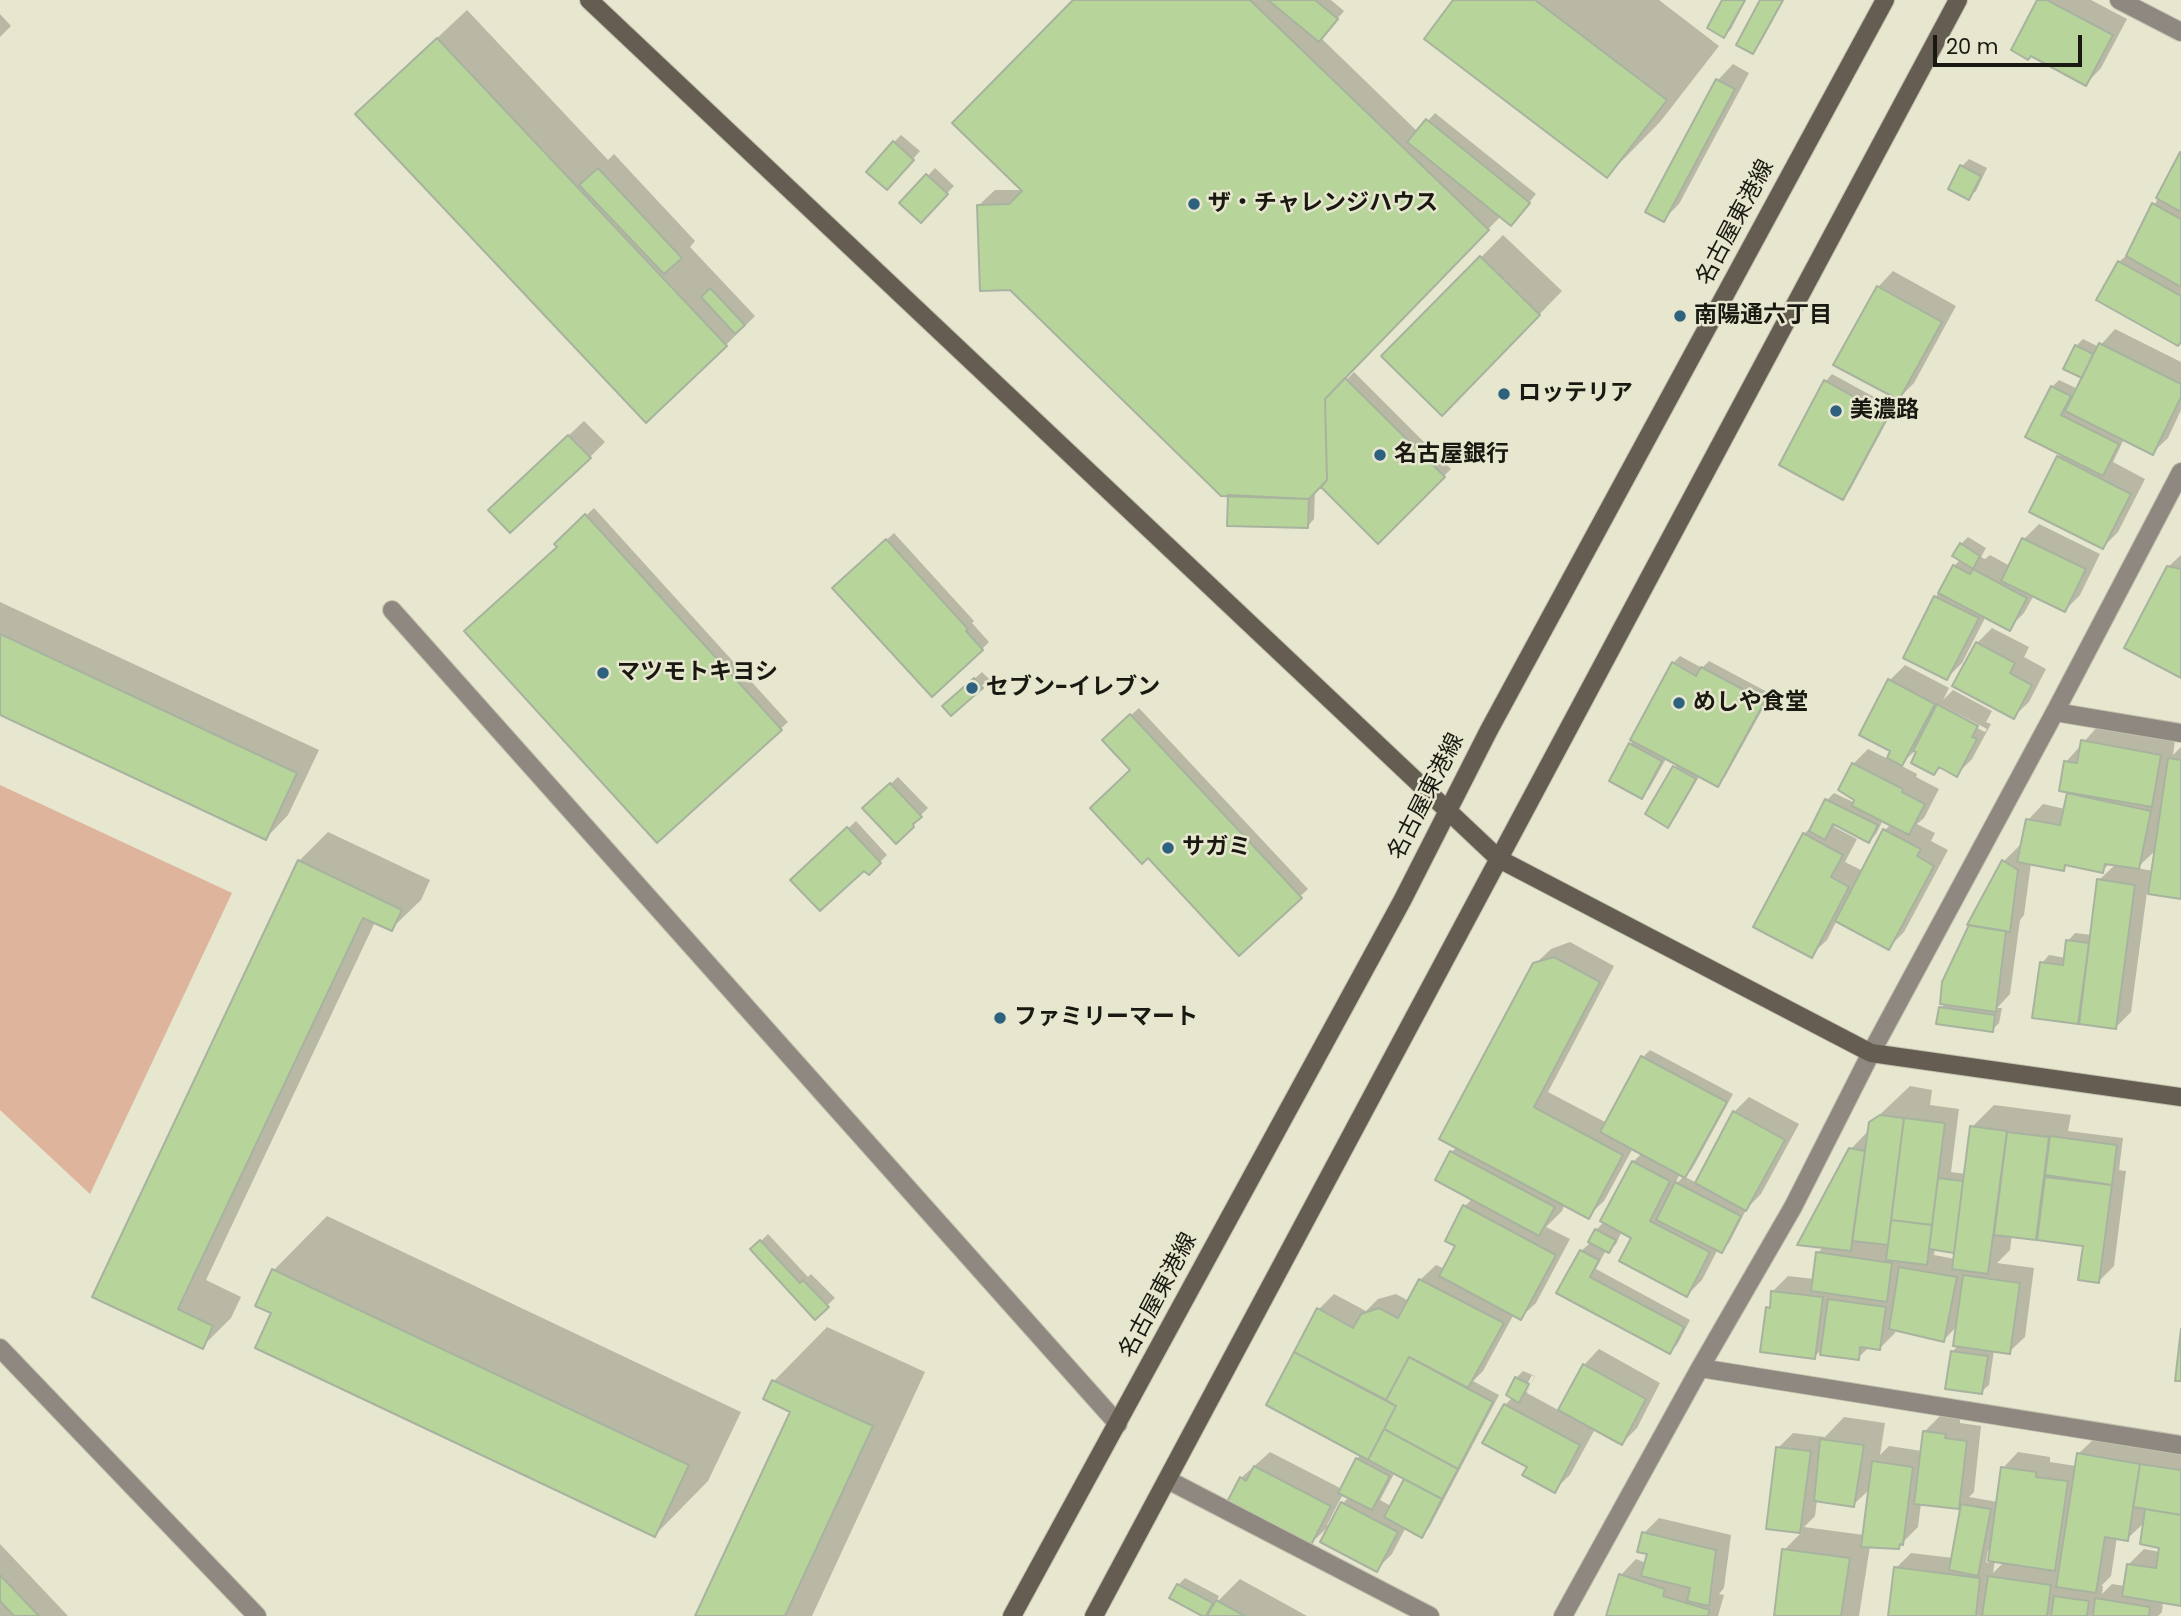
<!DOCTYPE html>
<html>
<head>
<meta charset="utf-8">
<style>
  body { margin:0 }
  #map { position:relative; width:2181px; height:1616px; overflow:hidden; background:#e7e6cf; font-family:Poppins,sans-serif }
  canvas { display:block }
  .scale { position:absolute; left:1933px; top:35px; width:149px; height:32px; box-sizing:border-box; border:4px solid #1a1911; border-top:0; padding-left:9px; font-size:21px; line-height:24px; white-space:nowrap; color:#1a1911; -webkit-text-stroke:5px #e7e6cf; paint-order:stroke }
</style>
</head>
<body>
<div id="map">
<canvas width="2181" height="1616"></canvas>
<div class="scale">20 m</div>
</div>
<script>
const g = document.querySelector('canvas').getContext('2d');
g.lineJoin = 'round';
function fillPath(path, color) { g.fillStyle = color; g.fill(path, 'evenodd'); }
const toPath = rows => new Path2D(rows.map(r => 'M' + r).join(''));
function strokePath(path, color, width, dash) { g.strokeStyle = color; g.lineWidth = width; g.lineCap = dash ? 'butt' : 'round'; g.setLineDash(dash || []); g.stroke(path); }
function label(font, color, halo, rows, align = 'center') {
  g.font = font + ' Poppins,"Noto Sans JP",sans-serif'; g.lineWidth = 5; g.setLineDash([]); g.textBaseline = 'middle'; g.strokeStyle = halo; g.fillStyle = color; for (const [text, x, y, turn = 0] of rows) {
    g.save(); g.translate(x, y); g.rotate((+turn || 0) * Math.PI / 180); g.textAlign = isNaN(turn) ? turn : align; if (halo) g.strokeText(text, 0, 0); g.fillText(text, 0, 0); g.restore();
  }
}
const green = toPath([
  [0,785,232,893,90,1194,0,1110]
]);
const shadow = toPath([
  [1075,0,1331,0,1344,11,1321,38,1418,132,1435,113,1536,194,1518,216,1501,216,1335,386,1338,389,1354,372,1451,469,1378,542,1332,473,1315,489,1314,519,1307,527,1230,495,979,205,995,190,1022,190],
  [1455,0,1659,0,1719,46,1660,122,1607,176],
  [1724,0,1746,0,1731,29,1724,36],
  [1762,0,1784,0,1760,44,1753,51],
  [2039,0,2091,0,2127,19,2101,68,2086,84,2031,55],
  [467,10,608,160,614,154,695,241,690,247,755,316,726,345,387,85],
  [0,14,11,26,0,37],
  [1733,64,1749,73,1679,204,1663,220,1647,212,1718,80],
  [901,135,920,151,894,181,894,142],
  [2181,154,2181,341,2119,262,2130,252],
  [1969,159,1987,168,1976,191,1968,198,1950,188,1962,166],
  [935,168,954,186,921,220,902,203],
  [1503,235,1562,291,1464,392,1384,356],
  [1893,271,1956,306,1914,383,1899,398,1878,287],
  [2115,329,2181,362,2181,410,2168,438,2152,453,2124,439,2113,462,2145,479,2118,532,2103,547,2059,457,2062,454,2052,387,2059,380,2078,389,2084,377,2076,346,2083,339,2099,347],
  [1832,374,1894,408,1850,490,1843,497,1825,382],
  [584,421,605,442,590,457,505,495],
  [594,508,788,722,657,840,559,546,556,544],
  [2039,524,2100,554,2080,595,2065,610,2034,595,2024,613,2009,628,1986,616,1962,663,1947,678,1936,597,1954,566,1961,559,1961,544,1968,537,1986,548,1981,557,1985,559,1990,555,2010,566,2024,539],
  [894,533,974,621,972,623,989,642,982,649,842,581],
  [2181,555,2181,676,2168,567],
  [0,602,319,750,288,815,266,838,0,713],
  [1992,628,2029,647,2024,657,2046,669,2029,702,2013,717,1977,643],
  [1680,656,1702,668,1709,661,1771,694,1725,777,1718,784,1700,775,1675,818,1668,826,1647,813,1678,763,1667,757,1649,789,1642,796,1630,744,1635,740,1673,663],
  [1905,665,1949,688,1943,700,1953,690,1992,711,1986,722,1991,724,1972,759,1957,774,1941,766,1934,773,1921,745,1900,765,1917,774,1916,777,1939,789,1924,818,1917,824,1935,833,1931,841,1948,850,1904,932,1888,948,1837,920,1827,940,1811,955,1804,834,1815,823,1827,800,1834,793,1855,803,1853,764,1868,749,1888,759,1892,750,1890,680],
  [1941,705,1987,729,1985,732,1941,709],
  [1883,820,1891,824,1885,830,1863,871,1845,862,1857,839,1834,827,1836,823,1869,841,1876,834],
  [982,672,989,679,952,713,952,699],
  [1139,708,1308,889,1239,954,1111,733],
  [2098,726,2175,740,2173,755,2181,747,2181,898,2147,892,2131,1012,2116,1027,2078,1023,2042,963,2049,955,2066,958,2068,941,2075,933,2092,935,2099,880,2116,864,2110,863,2102,871,2068,864,2063,869,2031,863,2024,915,2020,920,2010,994,1997,1008,2002,1008,1999,1023,1992,1030,1941,1008,1946,1003,2004,861,2019,846,2022,848,2028,820,2043,804,2065,809,2069,792,2066,762],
  [2156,850,2153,871,2137,868],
  [898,777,928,808,919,817,920,819,896,842,872,801],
  [856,821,887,855,869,873,864,868,793,880],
  [328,832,430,880,421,900,391,929,375,922,206,1280,241,1297,231,1318,202,1347,94,1296,299,861],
  [1570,942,1614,966,1548,1092,1607,1123,1643,1057,1650,1050,1733,1094,1692,1169,1685,1177,1697,1183,1734,1112,1749,1097,1799,1124,1761,1194,1747,1208,1729,1243,1721,1251,1718,1249,1702,1280,1687,1295,1633,1238,1622,1231,1616,1244,1609,1251,1606,1250,1596,1269,1690,1320,1677,1345,1669,1352,1559,1293,1581,1251,1589,1244,1596,1230,1604,1222,1633,1162,1642,1153,1633,1148,1604,1201,1588,1216,1565,1204,1562,1211,1546,1227,1570,1239,1536,1303,1520,1318,1514,1314,1483,1371,1473,1381,1499,1395,1429,1528,1422,1535,1406,1527,1392,1554,1376,1570,1343,1503,1349,1497,1343,1494,1327,1525,1329,1526,1309,1545,1241,1478,1270,1452,1342,1489,1357,1459,1361,1454,1268,1404,1319,1309,1334,1294,1366,1311,1378,1299,1396,1294,1409,1301,1420,1280,1436,1265,1445,1269,1457,1245,1465,1206,1473,1198,1452,1152,1457,1146,1535,964,1551,949],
  [1680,1174,1684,1176,1676,1184,1675,1184],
  [1395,1472,1406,1478,1391,1506,1380,1500],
  [1910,1086,1932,1090,1930,1105,1959,1109,1951,1172,1966,1174,1972,1127,1994,1105,2071,1115,2068,1131,2123,1138,2119,1170,2126,1171,2114,1266,2099,1281,2085,1244,2040,1233,2035,1238,2012,1235,2010,1250,1997,1263,2034,1268,2025,1337,2009,1352,1994,1350,1989,1385,1981,1392,1952,1352,1959,1345,1957,1326,1944,1340,1896,1329,1895,1333,1880,1348,1870,1346,1858,1358,1823,1348,1814,1357,1768,1308,1772,1304,1773,1291,1788,1276,1814,1279,1818,1253,1824,1246,1850,1150,1870,1129,1871,1123],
  [1935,1248,1956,1252,1955,1259,1934,1255],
  [327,1216,741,1412,708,1481,655,1535,273,1313,257,1305,274,1270],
  [768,1234,808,1277,811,1274,835,1298,815,1317,753,1249],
  [827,1327,925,1372,812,1616,697,1616,792,1411,774,1381],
  [1599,1349,1660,1383,1637,1428,1622,1443,1595,1429,1570,1475,1554,1490,1529,1467,1505,1405,1513,1397,1516,1378,1523,1371,1535,1376,1527,1393,1560,1411,1584,1365],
  [1532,1375,1535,1377,1527,1392,1523,1392],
  [1940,1416,1960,1419,1960,1423,1981,1426,1974,1492,1969,1497,1998,1502,2003,1468,2018,1452,2050,1457,2050,1462,2076,1466,2078,1454,2094,1439,2181,1453,2181,1604,2163,1601,2162,1612,2158,1616,1890,1616,1896,1568,1911,1553,1953,1558,1963,1503,1958,1508,1921,1503,1918,1527,1898,1547,1870,1546,1859,1616,1776,1616,1784,1550,1802,1532,1768,1527,1778,1448,1793,1433,1825,1437,1844,1417,1885,1423,1880,1455,1889,1446,1922,1451,1924,1432],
  [1870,1489,1864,1535,1804,1527,1815,1516,1817,1500,1853,1505],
  [2145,1522,2161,1546,2160,1552,2144,1549,2128,1565,2125,1586,2112,1584,2102,1594,2103,1586,2101,1586,2111,1576,2117,1537,2127,1539],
  [1988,1550,1991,1551,1989,1563,1986,1562],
  [1995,1560,2004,1562,1993,1573],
  [1659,1518,1731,1535,1724,1588,1719,1594,1724,1595,1718,1616,1608,1616,1621,1575,1636,1559,1646,1563,1649,1552,1644,1533],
  [0,1544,68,1616,0,1616],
  [1185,1578,1219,1596,1216,1603,1240,1579,1307,1616,1209,1616,1212,1608,1205,1616,1178,1585]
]);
const building = toPath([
  [1073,0,1250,0,1489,230,1325,399,1327,480,1309,499,1221,496,1010,290,980,291,977,205,1009,204,1022,191,952,123,1073,0],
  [1268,0,1315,0,1338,19,1319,42,1268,0],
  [1453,0,1535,0,1667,100,1607,178,1424,39,1453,0],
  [1722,0,1745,0,1724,38,1707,28,1722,0],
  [1760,0,1783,0,1753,54,1736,45,1760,0],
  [2037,0,2047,0,2113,35,2086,86,2031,56,2028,60,2011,50,2037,0],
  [437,38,727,346,646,423,355,114,437,38],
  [1716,79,1735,89,1664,222,1645,212,1716,79],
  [1426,119,1530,203,1511,226,1407,142,1426,119],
  [893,141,914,160,887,190,866,172,893,141],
  [2180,152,2181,153,2181,212,2156,198,2180,152],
  [1960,165,1981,176,1969,200,1948,189,1960,165],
  [598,168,682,258,664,274,579,185,598,168],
  [926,174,948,194,921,223,899,203,926,174],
  [2152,203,2181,219,2181,287,2126,256,2152,203],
  [1480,256,1540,315,1442,416,1381,356,1480,256],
  [2118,261,2181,296,2181,342,2178,346,2096,300,2118,261],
  [1877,286,1942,322,1899,400,1833,365,1877,286],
  [710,288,745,325,735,334,701,297,710,288],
  [2099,343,2181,384,2181,397,2153,455,2065,411,2099,343],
  [2075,345,2093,354,2082,378,2063,369,2075,345],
  [1345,378,1445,477,1378,544,1321,487,1327,480,1325,399,1345,378],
  [1824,380,1888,416,1843,500,1779,465,1824,380],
  [2051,386,2071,396,2061,415,2119,444,2103,476,2025,437,2051,386],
  [568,435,591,458,510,533,488,510,568,435],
  [2057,456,2131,494,2103,549,2029,512,2057,456],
  [1228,495,1309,499,1308,528,1227,526,1228,495],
  [585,514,782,730,657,843,464,631,557,547,554,544,585,514],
  [2022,538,2086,569,2065,612,2001,581,2022,538],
  [886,539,968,629,966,631,983,650,932,697,832,588,886,539],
  [1960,543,1980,556,1973,569,1952,556,1960,543],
  [1953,565,1970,574,1973,569,2027,598,2010,631,1938,593,1953,565],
  [2167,566,2181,569,2181,678,2124,648,2167,566],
  [1934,596,1979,618,1947,680,1903,658,1934,596],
  [0,634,297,773,266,840,0,715,0,634],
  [1976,642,2015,663,2010,673,2032,685,2014,719,1952,686,1976,642],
  [1672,662,1696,676,1701,667,1765,701,1718,787,1630,740,1672,662],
  [974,678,983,688,951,716,942,706,974,678],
  [1888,679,1935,704,1902,766,1887,758,1890,751,1859,735,1888,679],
  [1937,704,1978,726,1972,737,1977,739,1957,777,1939,767,1934,775,1911,763,1916,752,1913,751,1937,704],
  [1130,714,1302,898,1239,956,1148,858,1142,864,1090,808,1130,770,1102,740,1130,714],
  [2081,740,2161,755,2152,807,2059,791,2064,761,2077,763,2081,740],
  [1629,743,1662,761,1642,799,1609,781,1629,743],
  [2168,758,2181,760,2181,899,2148,894,2168,758],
  [1852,763,1903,789,1902,792,1925,804,1909,835,1852,806,1854,800,1838,790,1852,763],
  [1673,766,1696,779,1668,828,1645,814,1673,766],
  [890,783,922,817,913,824,914,827,896,844,862,808,890,783],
  [2067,793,2151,811,2139,869,2105,864,2103,873,2065,865,2064,871,2017,862,2026,819,2060,825,2067,793],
  [1825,799,1878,825,1869,843,1833,824,1825,840,1809,831,1825,799],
  [847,827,881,863,869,875,864,871,820,911,790,880,847,827],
  [1883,829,1921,849,1917,856,1934,866,1889,950,1835,921,1883,829],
  [1803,833,1843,855,1831,877,1849,887,1812,958,1753,927,1803,833],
  [298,860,402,910,392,931,363,918,178,1309,213,1326,203,1349,92,1297,298,860],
  [2002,860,2018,870,2010,932,1967,925,2002,860],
  [2097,879,2135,885,2116,1029,2079,1024,2097,879],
  [1969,925,2006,931,1996,1012,1940,1004,1942,982,1969,925],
  [2066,940,2089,943,2078,1024,2032,1018,2040,962,2063,965,2066,940],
  [1554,957,1600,982,1534,1107,1623,1155,1589,1219,1439,1139,1533,963,1554,957],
  [1939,1007,1995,1015,1993,1032,1936,1024,1939,1007],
  [1641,1056,1727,1102,1685,1178,1600,1132,1641,1056],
  [1733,1111,1785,1140,1746,1211,1695,1183,1733,1111],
  [1880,1115,1904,1118,1888,1245,1852,1241,1869,1122,1880,1115],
  [1904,1118,1945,1123,1932,1225,1891,1220,1904,1118],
  [1970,1126,2007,1131,1988,1274,1952,1269,1970,1126],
  [2007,1132,2049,1137,2036,1240,1994,1235,2007,1132],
  [2050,1136,2117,1145,2112,1185,2045,1175,2050,1136],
  [1849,1148,1865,1151,1851,1251,1797,1245,1849,1148],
  [1450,1151,1555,1207,1539,1236,1435,1180,1450,1151],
  [1632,1161,1670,1181,1650,1221,1710,1252,1687,1297,1619,1261,1631,1238,1600,1221,1632,1161],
  [2045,1177,2112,1185,2099,1283,2078,1280,2083,1246,2037,1240,2045,1177],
  [1938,1178,1963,1181,1954,1253,1929,1249,1938,1178],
  [1675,1182,1741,1216,1722,1253,1656,1220,1675,1182],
  [1463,1205,1556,1255,1521,1320,1439,1276,1455,1246,1445,1241,1463,1205],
  [1891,1220,1932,1225,1927,1265,1886,1260,1891,1220],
  [1595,1229,1616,1240,1609,1253,1588,1242,1595,1229],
  [760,1240,800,1283,803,1280,829,1307,815,1320,750,1249,760,1240],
  [1580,1250,1599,1260,1590,1277,1684,1327,1670,1354,1556,1293,1580,1250],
  [1816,1252,1892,1263,1887,1302,1811,1291,1816,1252],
  [1899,1267,1957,1277,1944,1342,1889,1329,1899,1267],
  [272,1269,689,1465,655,1537,255,1348,271,1313,255,1306,272,1269],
  [1963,1275,2020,1283,2010,1354,1953,1346,1963,1275],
  [1419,1279,1504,1323,1468,1388,1409,1357,1386,1400,1294,1352,1317,1308,1353,1328,1361,1314,1379,1308,1398,1318,1419,1279],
  [1771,1291,1823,1297,1815,1359,1760,1352,1766,1307,1770,1308,1771,1291],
  [1828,1299,1886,1307,1880,1350,1860,1347,1859,1360,1820,1355,1828,1299],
  [2181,1329,2181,1381,2175,1381,2181,1329],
  [1951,1351,1988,1356,1982,1394,1945,1389,1951,1351],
  [1294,1352,1396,1406,1368,1460,1266,1405,1294,1352],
  [1409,1357,1493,1402,1458,1469,1384,1429,1396,1406,1386,1400,1409,1357],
  [1583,1364,1646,1399,1622,1445,1558,1410,1583,1364],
  [1515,1377,1529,1384,1519,1403,1506,1395,1515,1377],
  [772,1380,873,1426,785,1616,695,1616,790,1412,763,1399,772,1380],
  [1504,1404,1580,1445,1555,1493,1522,1475,1527,1467,1482,1443,1504,1404],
  [1384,1429,1458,1469,1442,1499,1368,1460,1384,1429],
  [1923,1431,1946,1434,1945,1438,1967,1441,1959,1509,1914,1504,1923,1431],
  [1820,1439,1864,1445,1854,1507,1814,1501,1820,1439],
  [1776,1447,1811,1451,1800,1533,1766,1529,1776,1447],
  [2077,1453,2140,1464,2128,1541,2105,1537,2096,1593,2056,1587,2077,1453],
  [1356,1458,1390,1476,1372,1510,1338,1493,1356,1458],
  [1872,1461,1913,1467,1903,1545,1900,1544,1899,1549,1861,1547,1872,1461],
  [2140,1464,2181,1470,2181,1515,2133,1507,2140,1464],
  [1254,1466,1331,1506,1310,1547,1226,1504,1240,1477,1246,1481,1254,1466],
  [2001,1467,2036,1472,2036,1477,2068,1481,2055,1571,1988,1561,2001,1467],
  [1404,1479,1442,1499,1422,1538,1384,1517,1404,1479],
  [1341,1502,1398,1532,1377,1572,1320,1542,1341,1502],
  [1961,1504,1991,1509,1978,1576,1949,1570,1961,1504],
  [2145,1509,2181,1515,2181,1606,2122,1596,2127,1564,2156,1568,2159,1548,2140,1544,2145,1509],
  [1642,1532,1716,1550,1709,1606,1687,1601,1690,1588,1641,1576,1647,1554,1637,1552,1642,1532],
  [1782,1549,1850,1558,1841,1616,1774,1616,1782,1549],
  [1894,1567,1980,1578,1976,1616,1888,1616,1894,1567],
  [1619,1574,1665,1589,1663,1596,1710,1610,1708,1616,1606,1616,1619,1574],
  [0,1575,39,1616,14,1616,0,1601,0,1575],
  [1988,1576,2051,1585,2047,1616,1982,1616,1988,1576],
  [1177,1584,1213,1603,1206,1616,1202,1616,1169,1598,1177,1584],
  [2054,1596,2089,1601,2087,1616,2051,1616,2054,1596],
  [2095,1598,2150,1607,2149,1616,2093,1616,2095,1598],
  [1216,1600,1245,1616,1207,1616,1216,1600]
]);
const lane = toPath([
  [392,610,1118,1424]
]);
const street = toPath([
  [2119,0,2181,32],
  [2055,712,2181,733],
  [0,1348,257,1616],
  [1700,1368,2181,1445],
  [1168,1480,1430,1616],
  [1563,1616,1700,1368,1793,1207,1871,1053,2055,712,2181,472]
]);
const secondary = toPath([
  [589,0,1499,859,1871,1053,2181,1097],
  [1012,1616,1402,901,1489,730,1885,0],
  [1094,1616,1958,0]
]);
const markers = [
  [1194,204,7,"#2e617e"],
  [1680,316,7,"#2e617e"],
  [1504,394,7,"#2e617e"],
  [1836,411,7,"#2e617e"],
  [1380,455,7,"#2e617e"],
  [603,673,7,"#2e617e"],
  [972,688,7,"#2e617e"],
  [1679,703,7,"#2e617e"],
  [1168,848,7,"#2e617e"],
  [1000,1018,7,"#2e617e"]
];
const poiNames = [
  ["ザ・チャレンジハウス",1208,204],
  ["南陽通六丁目",1694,316],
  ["ロッテリア",1518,394],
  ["美濃路",1850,411],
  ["名古屋銀行",1394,455],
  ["マツモトキヨシ",617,673],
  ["セブン-イレブン",986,688],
  ["めしや食堂",1693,703],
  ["サガミ",1182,848],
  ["ファミリーマート",1014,1018]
];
const streetNames = [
  ["名古屋東港線",1736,223,-62],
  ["名古屋東港線",1427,797,-63],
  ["名古屋東港線",1159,1296,-62]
];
fillPath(green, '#deb49c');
fillPath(shadow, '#0003');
fillPath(building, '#b7d49b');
strokePath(building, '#a8b39f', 2);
strokePath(lane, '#c2c1ad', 20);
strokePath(street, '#c2c1ad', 20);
strokePath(secondary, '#c2c1ad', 20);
strokePath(lane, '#8e8880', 18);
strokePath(street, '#8e8880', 18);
strokePath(secondary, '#655d51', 18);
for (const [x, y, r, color] of markers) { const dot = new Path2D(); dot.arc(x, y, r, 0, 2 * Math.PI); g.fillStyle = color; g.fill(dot); strokePath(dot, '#e7e6cf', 2.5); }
label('bold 23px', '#1a1911', '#e7e6cf', poiNames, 'left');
label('23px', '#1a1911', '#e7e6cf', streetNames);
</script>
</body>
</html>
